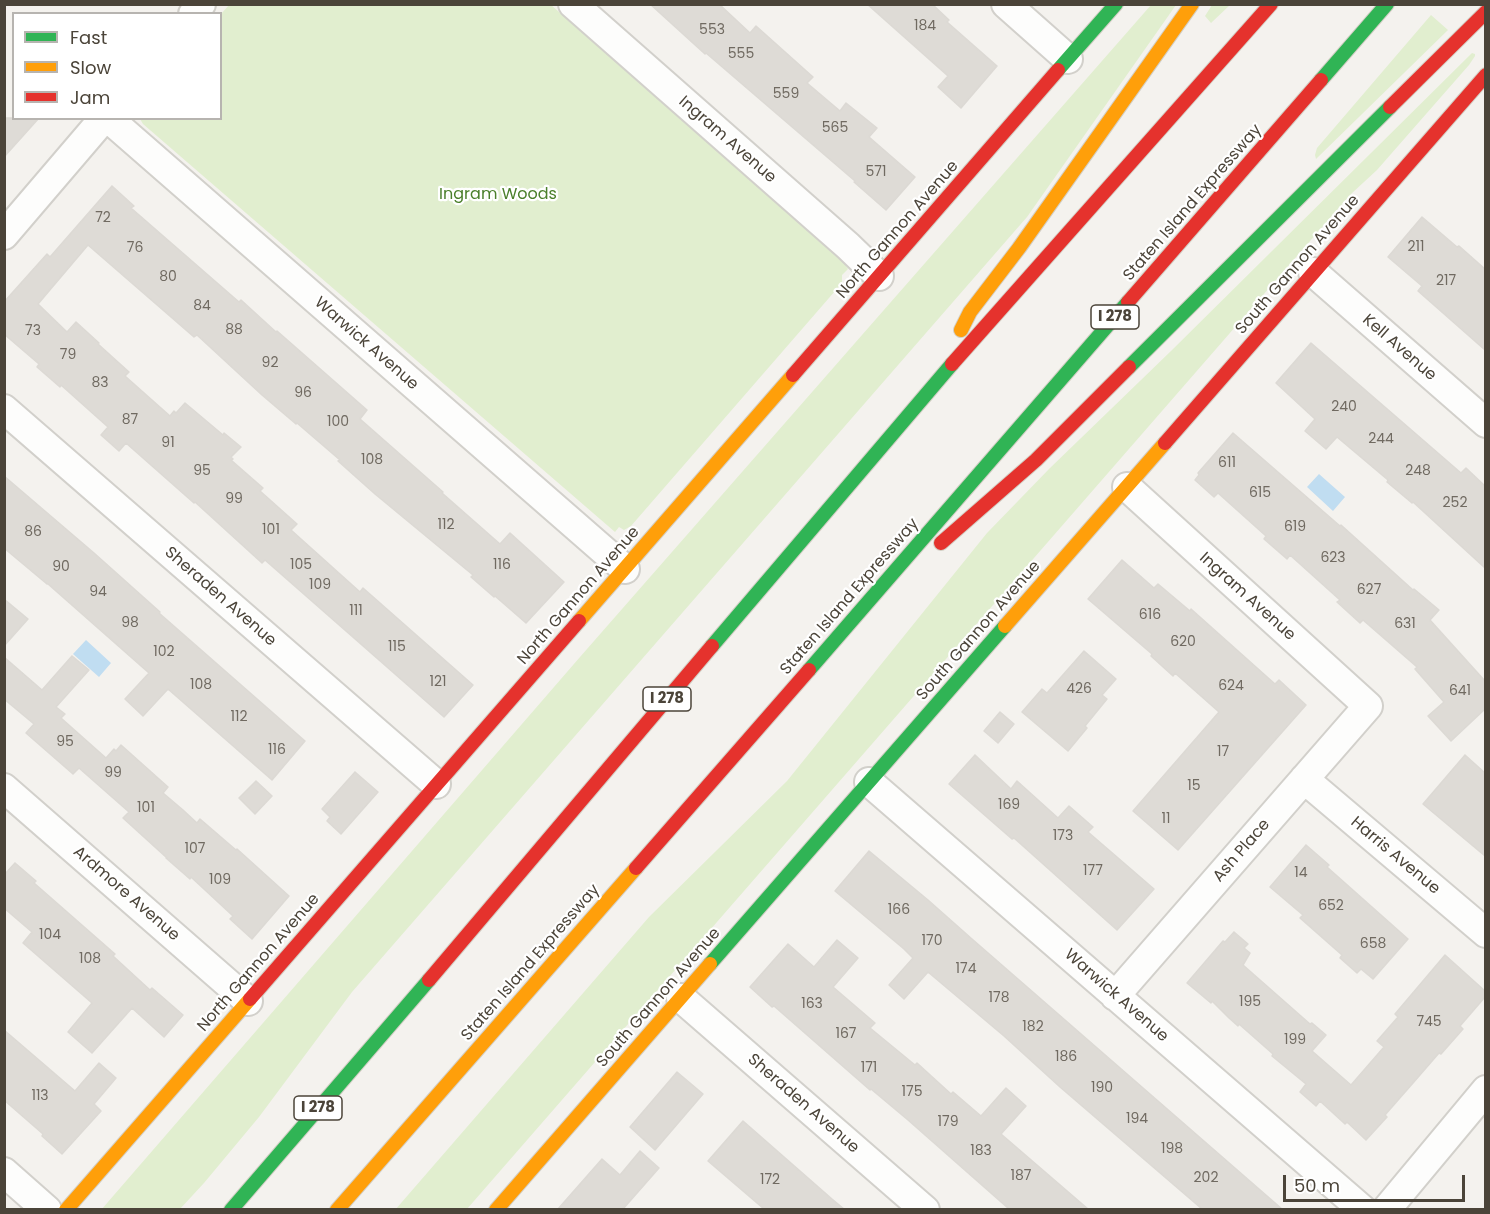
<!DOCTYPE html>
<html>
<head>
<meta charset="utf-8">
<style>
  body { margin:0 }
  #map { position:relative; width:1490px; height:1214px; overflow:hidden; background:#f4f2ee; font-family:Poppins,sans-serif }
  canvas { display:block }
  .frame { position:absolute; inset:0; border:6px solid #4b4439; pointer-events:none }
  .legend { position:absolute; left:12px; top:12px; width:210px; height:108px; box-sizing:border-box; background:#fff; border:2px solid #b7b4b0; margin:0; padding:8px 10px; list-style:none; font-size:18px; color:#4b4439 }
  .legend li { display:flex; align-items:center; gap:12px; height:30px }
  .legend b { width:30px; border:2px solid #b7b4b0 }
  .scale { position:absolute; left:1283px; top:1175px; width:182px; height:27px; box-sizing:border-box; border:3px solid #4b4439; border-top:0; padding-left:8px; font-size:18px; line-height:21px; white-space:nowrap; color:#4b4439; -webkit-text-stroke:4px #fff; paint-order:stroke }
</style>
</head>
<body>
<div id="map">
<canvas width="1490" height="1214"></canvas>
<div class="frame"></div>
<ul class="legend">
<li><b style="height:8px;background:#30b455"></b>Fast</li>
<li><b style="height:8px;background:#ff9f0a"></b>Slow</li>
<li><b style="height:8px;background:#e5322d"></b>Jam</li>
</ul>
<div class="scale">50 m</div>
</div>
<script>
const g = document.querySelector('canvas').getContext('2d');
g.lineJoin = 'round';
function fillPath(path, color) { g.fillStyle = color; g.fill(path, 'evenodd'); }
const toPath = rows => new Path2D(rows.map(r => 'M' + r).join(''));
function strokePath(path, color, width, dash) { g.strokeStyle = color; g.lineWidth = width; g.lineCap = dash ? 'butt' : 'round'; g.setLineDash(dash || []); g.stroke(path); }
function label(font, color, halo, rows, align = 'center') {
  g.font = font + ' Poppins,sans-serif'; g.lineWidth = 4.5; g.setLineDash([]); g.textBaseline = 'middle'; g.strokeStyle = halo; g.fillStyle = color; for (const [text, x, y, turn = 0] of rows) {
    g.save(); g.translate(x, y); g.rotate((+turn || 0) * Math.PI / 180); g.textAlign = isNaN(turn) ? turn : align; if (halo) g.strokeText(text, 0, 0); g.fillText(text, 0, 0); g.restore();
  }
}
const green = toPath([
  [229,5,551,5,837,252,848,269,842,275,842,283,631,526,624,530,619,527,615,532,143,124,140,119,220,118,221,14],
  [1151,5,1176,5,1027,217,352,992,259,1117,204,1183,180,1209,101,1210,580,657],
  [1212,5,1230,5,1211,23,1205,16],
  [1431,15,1448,30,1316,159,1315,155,1317,148],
  [1472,53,1475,54,1475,56,1469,65,1377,170,1351,194,467,1209,395,1210,649,917,787,781,987,533,1050,468,1171,351]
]);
const water = toPath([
  [1319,474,1345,497,1333,511,1307,487],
  [86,640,111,663,99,677,73,654]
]);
const building = toPath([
  [650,4,719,4,750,33,756,26,813,77,807,83,840,111,846,103,877,128,869,137,915,177,886,210,854,182,855,181,706,53,705,54,650,4],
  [867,4,932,4,949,20,947,22,997,66,961,108,938,87,948,76,867,4],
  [4,118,39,118,4,157,4,118],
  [112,186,134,206,131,208,239,302,241,300,276,332,277,331,367,410,360,419,443,492,442,493,500,544,510,533,564,582,526,623,495,596,494,597,471,577,473,575,375,494,338,461,340,460,297,423,296,424,262,395,197,335,194,337,88,245,38,304,67,332,76,322,99,343,98,344,129,372,125,376,170,416,174,411,176,413,185,403,223,435,224,433,241,447,231,457,233,459,231,460,263,488,260,491,297,524,291,530,360,592,363,588,473,685,444,717,265,560,262,563,195,502,194,503,126,443,119,451,101,435,108,427,61,385,60,387,37,367,39,364,4,334,4,302,47,254,50,257,112,186],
  [1422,217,1457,247,1459,246,1485,269,1485,350,1418,291,1422,286,1388,257,1422,217],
  [1311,343,1461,473,1466,468,1485,486,1485,568,1413,502,1412,503,1387,482,1388,480,1337,437,1326,449,1305,431,1315,419,1276,383,1311,343],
  [1233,433,1340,526,1341,525,1413,590,1414,589,1439,610,1430,620,1485,681,1485,709,1451,741,1428,716,1444,702,1415,669,1417,667,1363,620,1360,623,1337,602,1340,600,1290,555,1287,559,1264,539,1266,536,1218,493,1214,497,1195,480,1199,475,1198,473,1233,433],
  [4,476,94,553,160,612,159,613,305,741,272,780,168,689,143,716,125,699,149,673,48,584,47,584,4,548,4,476],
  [1122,560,1154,588,1158,584,1190,611,1191,609,1275,684,1279,680,1306,705,1178,850,1133,811,1219,712,1175,673,1173,676,1151,656,1152,654,1088,599,1122,560],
  [4,599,28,619,4,646,4,599],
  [1084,651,1116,679,1102,695,1107,699,1085,726,1087,728,1068,751,1022,712,1042,689,1047,693,1084,651],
  [72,656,89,670,56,707,65,714,61,718,106,758,114,749,116,751,121,745,168,787,163,793,183,810,197,823,200,819,236,850,237,849,289,896,252,939,230,919,233,916,191,877,190,879,166,858,167,858,123,818,129,812,79,768,73,774,26,733,34,724,4,699,4,657,42,690,72,656],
  [1000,712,1014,724,998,743,984,731,1000,712],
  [975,755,1011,789,1017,781,1058,818,1069,806,1093,827,1088,832,1154,889,1117,930,1014,838,1012,839,949,784,975,755],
  [1465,755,1485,773,1485,856,1423,804,1465,755],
  [355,772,378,792,341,834,327,821,330,817,322,809,355,772],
  [256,781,272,796,255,814,239,798,256,781],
  [1306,845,1329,865,1327,867,1408,939,1373,979,1361,969,1357,973,1340,958,1342,955,1300,918,1303,915,1270,887,1306,845],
  [869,851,928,900,972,939,1282,1209,1202,1209,1060,1087,1004,1036,928,972,904,999,889,985,913,958,904,949,835,891,869,851],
  [15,863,36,881,34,883,115,954,113,956,150,990,152,988,183,1015,164,1037,132,1008,92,1053,68,1032,92,1003,23,943,32,932,4,908,4,875,15,863],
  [1234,932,1248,944,1244,948,1250,953,1243,965,1310,1024,1312,1023,1326,1035,1312,1051,1351,1085,1384,1047,1377,1041,1398,1017,1395,1014,1445,955,1485,991,1485,997,1460,1026,1463,1029,1441,1054,1439,1053,1413,1083,1385,1115,1387,1117,1366,1140,1347,1122,1345,1124,1320,1101,1316,1106,1300,1092,1306,1084,1272,1056,1273,1054,1239,1024,1238,1026,1229,1018,1212,1001,1211,1003,1187,983,1223,941,1225,942,1234,932],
  [837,940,858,958,833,987,875,1023,870,1028,915,1065,917,1063,951,1094,953,1092,981,1116,1006,1088,1026,1106,1001,1134,1088,1209,1009,1209,908,1120,871,1089,870,1090,774,1006,772,1007,750,987,788,944,814,967,837,940],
  [4,1030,75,1091,99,1063,116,1078,94,1104,101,1111,62,1154,42,1136,43,1134,4,1100,4,1030],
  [677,1072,703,1094,655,1150,630,1127,677,1072],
  [743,1121,832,1199,844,1209,764,1209,708,1161,743,1121],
  [640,1151,659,1168,623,1209,558,1209,602,1159,620,1175,640,1151]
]);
const street = toPath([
  [573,4,848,246,879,276],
  [1006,4,1068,59],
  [193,14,201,4],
  [108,118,625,569],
  [4,235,104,118],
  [1313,272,1486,423],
  [4,409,436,784],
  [1304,779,1486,933],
  [869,782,1363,1210],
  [4,788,248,1001],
  [1115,996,1368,706,1127,487],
  [681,998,925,1210],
  [4,1172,47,1210],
  [1386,1210,1486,1090]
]);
const fast = toPath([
  [1058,70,1116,4],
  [1321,80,1387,4],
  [1129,367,1390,107],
  [712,646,952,364],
  [809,670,1128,302],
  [710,964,1005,626],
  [231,1210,429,980]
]);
const slow = toPath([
  [961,330,970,312,1019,248,1192,4],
  [579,621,793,375],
  [1005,626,1165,443],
  [66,1210,250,999],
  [337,1210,636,868],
  [496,1210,710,964]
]);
const jam = toPath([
  [1390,107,1486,12],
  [1128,302,1321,80],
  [952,364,1271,4],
  [793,375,1058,70],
  [1165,443,1486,75],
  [941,543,1036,460,1129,367],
  [636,868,809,670],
  [429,980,712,646],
  [250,999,579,621]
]);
const numberNames = [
  ["184",925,26],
  ["553",712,30],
  ["555",741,54],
  ["559",786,94],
  ["565",835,128],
  ["571",876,172],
  ["72",103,218],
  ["211",1416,247],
  ["76",135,248],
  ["80",168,277],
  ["217",1446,281],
  ["84",202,306],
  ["88",234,330],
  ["73",33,331],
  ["79",68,355],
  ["92",270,363],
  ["83",100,383],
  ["96",303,393],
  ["240",1344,407],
  ["87",130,420],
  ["100",338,422],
  ["244",1381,439],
  ["91",168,443],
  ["108",372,460],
  ["611",1227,463],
  ["95",202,471],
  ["248",1418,471],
  ["615",1260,493],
  ["99",234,499],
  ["252",1455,503],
  ["112",446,525],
  ["619",1295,527],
  ["101",271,530],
  ["86",33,532],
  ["623",1333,558],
  ["105",301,565],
  ["116",502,565],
  ["90",61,567],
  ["109",320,585],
  ["627",1369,590],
  ["94",98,592],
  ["111",356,611],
  ["616",1150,615],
  ["98",130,623],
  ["631",1405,624],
  ["620",1183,642],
  ["115",397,647],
  ["102",164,652],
  ["121",438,682],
  ["108",201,685],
  ["624",1231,686],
  ["426",1079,689],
  ["641",1460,691],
  ["112",239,717],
  ["95",65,742],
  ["116",277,750],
  ["17",1223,752],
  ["99",113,773],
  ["15",1194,786],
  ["169",1009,805],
  ["101",146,808],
  ["11",1166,819],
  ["173",1063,836],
  ["107",195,849],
  ["177",1093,871],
  ["14",1301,873],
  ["109",220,880],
  ["652",1331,906],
  ["166",899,910],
  ["104",50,935],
  ["170",932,941],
  ["658",1373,944],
  ["108",90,959],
  ["174",966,969],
  ["178",999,998],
  ["195",1250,1002],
  ["163",812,1004],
  ["745",1429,1022],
  ["182",1033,1027],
  ["167",846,1034],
  ["199",1295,1040],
  ["186",1066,1057],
  ["171",869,1068],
  ["190",1102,1088],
  ["175",912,1092],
  ["113",40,1096],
  ["194",1137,1119],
  ["179",948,1122],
  ["198",1172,1149],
  ["183",981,1151],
  ["187",1021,1176],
  ["202",1206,1178],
  ["172",770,1180]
];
const shields = [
  [1115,317,48],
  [667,699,48],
  [318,1108,48]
];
const shieldNames = [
  ["I 278",1115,317],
  ["I 278",667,699],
  ["I 278",318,1108]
];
const streetNames = [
  ["Ingram Avenue",727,140,41],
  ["Staten Island Expressway",1193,203,-49],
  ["North Gannon Avenue",898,230,-49],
  ["South Gannon Avenue",1298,265,-49],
  ["Warwick Avenue",366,344,41],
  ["Kell Avenue",1399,348,41],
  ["North Gannon Avenue",579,596,-49],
  ["Sheraden Avenue",220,597,41],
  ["Staten Island Expressway",850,597,-49],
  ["Ingram Avenue",1247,597,42],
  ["South Gannon Avenue",979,631,-49],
  ["Ash Place",1242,851,-49],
  ["Harris Avenue",1395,856,40],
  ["Ardmore Avenue",126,894,41],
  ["North Gannon Avenue",259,963,-49],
  ["Staten Island Expressway",531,963,-49],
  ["Warwick Avenue",1116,996,41],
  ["South Gannon Avenue",659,998,-49],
  ["Sheraden Avenue",803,1104,41]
];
const parkNames = [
  ["Ingram Woods",498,195]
];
fillPath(green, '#e1eecf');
fillPath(water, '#c0ddf1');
fillPath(building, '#dedbd6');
strokePath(building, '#dcd9d4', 1.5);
strokePath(street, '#d2d0cb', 32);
strokePath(fast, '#d3cfc5', 16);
strokePath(slow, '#d3cfc5', 16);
strokePath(jam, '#d3cfc5', 16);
strokePath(street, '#fdfdfc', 28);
strokePath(fast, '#30b455', 14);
strokePath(slow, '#ff9f0a', 14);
strokePath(jam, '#e5322d', 14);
label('14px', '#706a61', null, numberNames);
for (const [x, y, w] of shields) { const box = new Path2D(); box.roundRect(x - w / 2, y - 12, w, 24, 4.5); g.fillStyle = '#fff'; g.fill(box); strokePath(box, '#4b4439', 1.5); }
label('bold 15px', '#4b4439', null, shieldNames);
label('16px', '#4b4439', '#fff', streetNames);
label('16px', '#4a7f2a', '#fff', parkNames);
</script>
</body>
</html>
